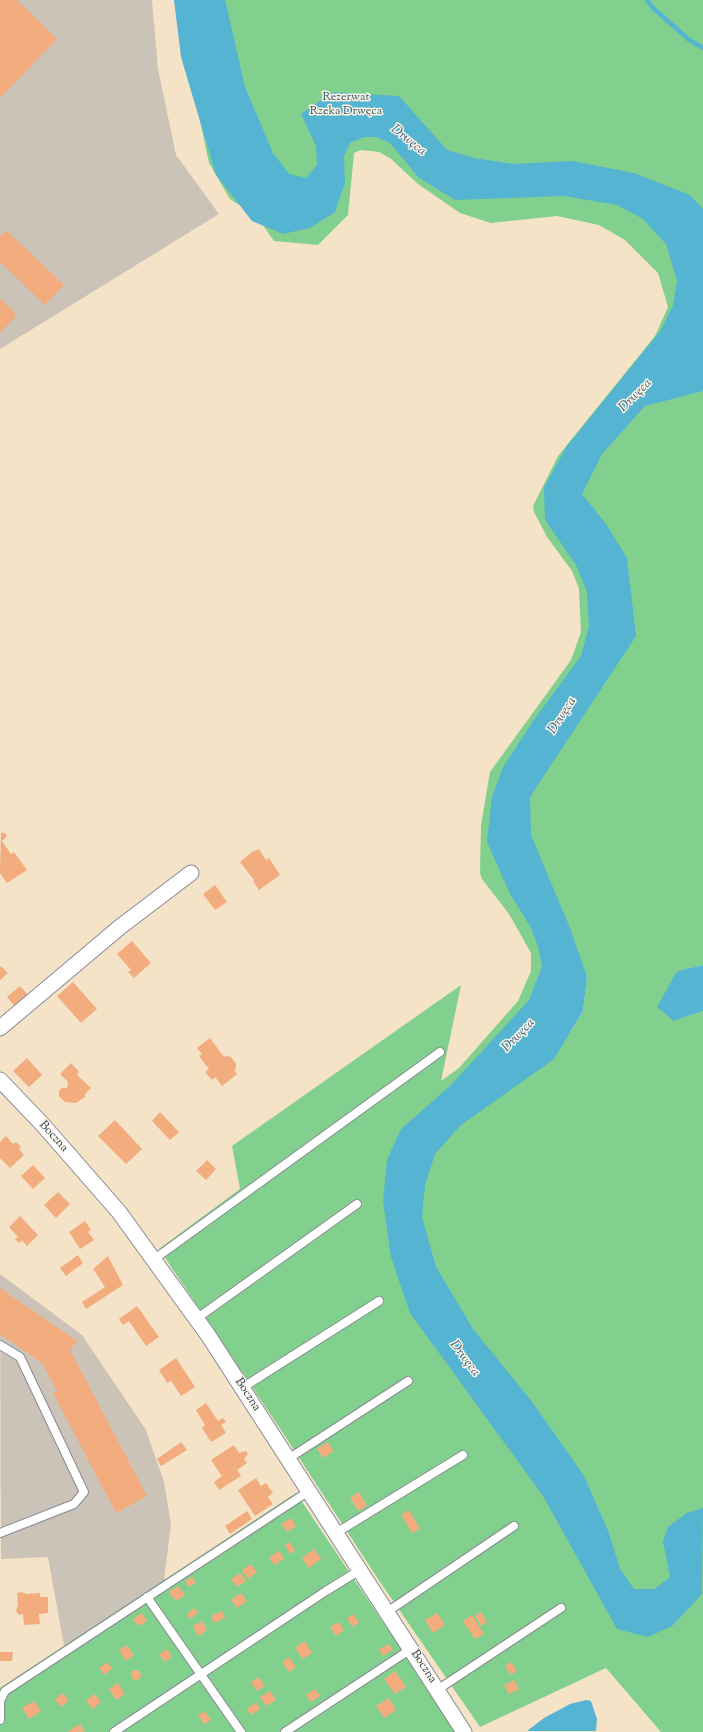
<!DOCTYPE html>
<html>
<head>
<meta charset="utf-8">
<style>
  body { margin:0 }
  canvas { display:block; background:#f5e3c8 }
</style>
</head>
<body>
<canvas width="703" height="1732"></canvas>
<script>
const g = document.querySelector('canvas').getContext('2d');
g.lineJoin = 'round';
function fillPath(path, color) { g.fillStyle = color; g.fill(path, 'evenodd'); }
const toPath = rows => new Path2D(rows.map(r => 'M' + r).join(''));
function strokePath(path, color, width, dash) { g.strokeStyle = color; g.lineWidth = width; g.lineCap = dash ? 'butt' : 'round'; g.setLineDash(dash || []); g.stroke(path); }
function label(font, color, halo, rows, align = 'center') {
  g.font = font + ' "Sorts Mill Goudy",serif'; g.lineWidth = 3; g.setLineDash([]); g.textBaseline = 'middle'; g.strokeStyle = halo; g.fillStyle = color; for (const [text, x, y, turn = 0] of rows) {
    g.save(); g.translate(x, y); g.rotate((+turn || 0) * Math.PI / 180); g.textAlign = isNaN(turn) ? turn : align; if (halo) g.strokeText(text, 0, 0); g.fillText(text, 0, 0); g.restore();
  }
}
const industrial = toPath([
  [0,0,152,0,158,69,176,155,219,214,0,349],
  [0,1274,82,1335,146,1430,164,1482,171,1524,164,1581,64,1646,48,1557,1,1559]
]);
const green = toPath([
  [180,0,703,0,703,965,677,971,674,1021,703,1011,703,1732,661,1732,606,1668,480,1727,380,1582,279,1427,159,1249,240,1189,232,1146,461,985,441,1081,459,1068,518,1001,531,971,531,953,509,914,482,879,480,873,481,825,490,772,571,660,581,632,579,589,572,571,547,537,534,512,533,506,558,456,655,336,668,307,658,273,625,240,599,225,557,216,491,223,460,213,418,184,390,158,379,152,361,150,354,153,348,215,318,245,274,241,257,217,230,199,209,163,195,97],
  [585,973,587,977,583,1011,568,1036],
  [296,1493,457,1732,0,1732,0,1688]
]);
const water = toPath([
  [174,0,225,0,245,87,273,153,289,174,306,178,317,165,316,146,301,114,333,92,399,96,447,150,474,158,514,164,572,161,634,173,690,195,703,209,703,391,645,406,602,454,582,494,606,524,627,558,636,636,530,797,531,835,570,928,587,977,583,1011,554,1059,461,1125,435,1154,425,1185,422,1217,436,1267,473,1329,533,1403,584,1476,609,1533,620,1569,634,1589,655,1589,670,1577,663,1542,668,1527,687,1513,703,1508,702,1594,672,1626,648,1637,617,1629,543,1496,410,1313,391,1257,383,1201,387,1160,401,1129,451,1085,529,1000,542,967,538,946,530,926,510,894,487,842,492,797,503,767,536,717,581,656,589,626,587,592,576,565,545,520,544,487,567,446,661,330,673,305,677,281,666,244,643,219,617,205,564,196,455,200,419,178,390,143,376,137,364,137,350,143,344,156,345,183,335,212,310,228,283,234,252,221,216,175,181,57],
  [703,965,703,1011,674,1021,657,1007,677,971],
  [586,1700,591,1701,597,1719,596,1731,527,1731,544,1718,570,1704]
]);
const stream = toPath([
  [647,0,652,7,688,39,703,48]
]);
const building = toPath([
  [0,0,17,0,57,39,0,98],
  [6,230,64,285,45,305,0,262,0,236],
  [0,298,17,315,0,333],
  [1,833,5,833,7,836,2,841,11,854,14,852,27,870,7,883,0,873],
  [259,849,266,860,269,858,280,875,259,890,253,881,254,880,240,862,252,852],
  [215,885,227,902,215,910,203,894],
  [132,941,151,963,134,978,128,972,131,970,117,954],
  [1,966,8,973,0,980,0,968],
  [73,982,97,1009,81,1023,57,996],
  [20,986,28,995,15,1007,7,997],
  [210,1038,224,1057,226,1056,231,1057,236,1064,236,1069,234,1070,237,1074,222,1086,215,1077,212,1080,205,1072,209,1069,199,1056,202,1054,197,1048],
  [27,1058,42,1075,29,1087,13,1071],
  [71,1063,79,1072,77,1075,91,1088,85,1094,85,1097,76,1103,65,1102,59,1096,59,1091,62,1088,67,1088,68,1082,60,1074],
  [160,1112,179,1132,170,1140,152,1121],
  [115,1120,142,1149,126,1164,98,1136],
  [6,1136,13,1144,16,1142,21,1147,19,1149,24,1155,10,1168,0,1158,0,1142],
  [207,1160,216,1169,206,1180,196,1171],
  [33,1165,45,1178,33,1189,21,1176],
  [58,1192,70,1204,56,1218,44,1205],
  [20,1216,38,1235,27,1246,22,1240,19,1243,15,1239,18,1237,9,1227],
  [85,1221,91,1230,88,1232,94,1240,80,1249,69,1232],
  [78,1255,83,1263,66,1276,60,1268],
  [108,1256,123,1285,86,1309,82,1302,105,1287,93,1269],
  [0,1288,77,1341,70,1350,147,1496,116,1513,53,1393,57,1391,42,1363,0,1334],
  [137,1306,159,1337,146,1346,129,1321,123,1325,119,1319],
  [176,1358,195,1387,181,1396,171,1381,167,1383,159,1370],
  [206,1403,218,1421,223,1418,226,1422,221,1425,226,1433,211,1442,202,1428,205,1425,196,1410],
  [181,1442,187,1450,161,1466,157,1459],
  [327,1442,334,1451,323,1458,317,1449],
  [234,1445,239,1453,246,1451,248,1454,244,1459,247,1463,237,1470,241,1476,219,1490,214,1482,222,1476,211,1460],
  [256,1478,261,1486,266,1483,273,1493,268,1497,273,1504,255,1516,238,1490],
  [359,1492,367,1506,358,1511,350,1498],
  [409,1510,420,1529,412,1533,401,1515],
  [247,1511,252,1519,230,1534,225,1526],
  [291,1518,296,1526,287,1532,281,1524],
  [290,1542,295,1551,290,1554,285,1545],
  [314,1549,321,1559,309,1568,302,1558],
  [280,1551,284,1559,274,1565,269,1557],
  [251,1564,257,1572,248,1579,242,1570],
  [240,1573,246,1581,237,1587,231,1579],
  [192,1577,196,1583,188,1587,185,1581],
  [178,1586,185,1595,176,1601,169,1592],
  [21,1592,27,1594,40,1593,40,1597,48,1597,48,1613,39,1614,40,1624,24,1625,23,1614,19,1615,16,1611,18,1605,17,1593],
  [241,1593,247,1601,237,1608,231,1600],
  [194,1608,198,1613,190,1619,187,1614],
  [222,1611,225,1618,214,1623,211,1616],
  [481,1612,487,1622,481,1626,475,1616],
  [142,1613,147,1621,138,1626,133,1619],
  [437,1613,445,1625,433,1633,425,1620],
  [353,1614,359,1622,352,1627,347,1618],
  [472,1615,484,1634,475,1639,463,1621],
  [202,1621,207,1630,198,1636,193,1626],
  [339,1622,344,1630,336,1636,330,1627],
  [305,1641,312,1653,303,1659,295,1648],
  [389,1644,393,1650,383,1656,379,1649],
  [127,1645,134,1655,126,1661,119,1650],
  [167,1649,172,1657,164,1662,159,1654],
  [0,1652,13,1652,12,1661,0,1661],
  [289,1657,296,1667,289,1672,282,1662],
  [108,1662,112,1669,104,1675,99,1668],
  [511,1662,517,1671,511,1675,505,1666],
  '131 1675a5 5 0 1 1 10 0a5 5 0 1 1-10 0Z',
  [395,1671,406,1687,395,1694,384,1679],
  [259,1677,265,1686,257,1691,251,1682],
  [514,1680,519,1689,509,1694,504,1685],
  [118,1683,125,1694,116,1700,109,1689],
  [315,1689,320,1696,311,1702,306,1695],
  [270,1691,276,1700,266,1706,260,1697],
  [63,1693,69,1701,61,1707,55,1699],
  [95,1694,101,1702,92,1709,86,1700],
  [389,1698,396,1710,384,1718,376,1706],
  [34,1701,41,1711,29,1719,22,1708],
  [256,1702,260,1709,251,1715,247,1709],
  [205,1711,211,1720,204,1724,198,1715],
  [80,1724,85,1732,67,1732]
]);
const lane = toPath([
  [153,1260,440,1052],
  [196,1319,357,1204],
  [0,1345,20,1357,84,1492,74,1504,0,1533],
  [242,1388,379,1301],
  [288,1459,408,1381],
  [336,1533,463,1455],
  [147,1597,241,1732],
  [387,1612,514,1526],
  [437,1690,561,1608],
  [0,1720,0,1701,5,1691,309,1491],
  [114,1732,326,1591,360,1570],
  [285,1732,411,1649]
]);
const street = toPath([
  [0,1028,120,927,191,873],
  [0,1080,43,1125,119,1212,208,1335,464,1732]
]);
const parkNames = [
  ["Rezerwat",346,98],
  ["Rzeka Drwęca",346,112]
];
const streetNames = [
  ["Boczna",53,1137,48],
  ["Boczna",247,1395,57],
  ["Boczna",423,1667,57]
];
const waterNames = [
  ["Drwęca",408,141,39],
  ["Drwęca",636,396,-45],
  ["Drwęca",563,716,-57],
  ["Drwęca",519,1036,-46],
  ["Drwęca",464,1359,53]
];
fillPath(industrial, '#cbc3b8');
fillPath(green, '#82d08e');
fillPath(water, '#54b4d2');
strokePath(stream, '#54b4d2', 4.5);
fillPath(building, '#f3ac7e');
strokePath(lane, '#888993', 10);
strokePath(street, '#888993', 17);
strokePath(lane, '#fff', 8);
strokePath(street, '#fff', 15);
label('12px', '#35576a', '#fcf5e5', parkNames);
label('12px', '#1b2f5e', '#fcf5e5', streetNames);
label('italic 13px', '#2c5781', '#fcf5e5', waterNames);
</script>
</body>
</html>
